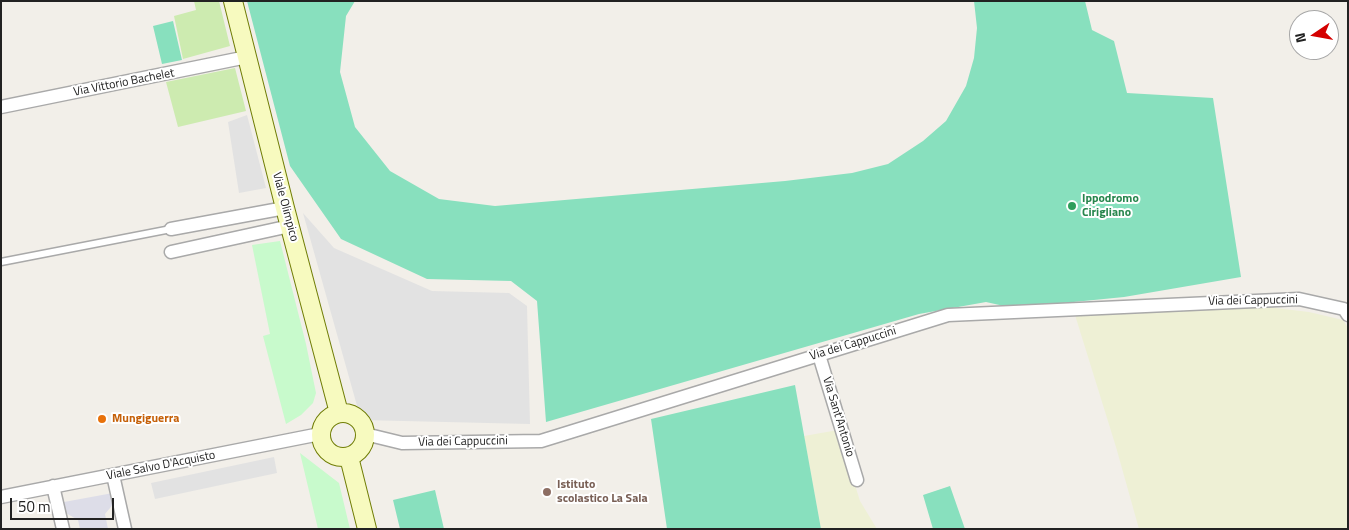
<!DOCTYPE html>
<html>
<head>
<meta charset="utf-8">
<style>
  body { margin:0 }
  #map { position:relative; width:1349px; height:530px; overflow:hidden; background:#f2efe9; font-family:"Titillium Web",sans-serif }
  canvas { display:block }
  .frame { position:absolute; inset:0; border:2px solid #222; pointer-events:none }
  .north { position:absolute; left:1289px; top:10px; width:50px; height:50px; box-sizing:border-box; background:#fff; border:1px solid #a7a7a7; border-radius:50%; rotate:258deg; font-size:14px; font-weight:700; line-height:20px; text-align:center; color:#222 }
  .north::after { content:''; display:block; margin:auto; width:18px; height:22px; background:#d40000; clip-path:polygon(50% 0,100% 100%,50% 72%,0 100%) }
  .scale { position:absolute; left:10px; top:498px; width:104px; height:22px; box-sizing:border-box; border:2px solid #222; border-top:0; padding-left:6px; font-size:15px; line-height:18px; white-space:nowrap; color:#222; -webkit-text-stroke:4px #fff; paint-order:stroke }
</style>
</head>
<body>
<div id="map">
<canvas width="1349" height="530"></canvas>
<div class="frame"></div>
<div class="north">N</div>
<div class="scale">50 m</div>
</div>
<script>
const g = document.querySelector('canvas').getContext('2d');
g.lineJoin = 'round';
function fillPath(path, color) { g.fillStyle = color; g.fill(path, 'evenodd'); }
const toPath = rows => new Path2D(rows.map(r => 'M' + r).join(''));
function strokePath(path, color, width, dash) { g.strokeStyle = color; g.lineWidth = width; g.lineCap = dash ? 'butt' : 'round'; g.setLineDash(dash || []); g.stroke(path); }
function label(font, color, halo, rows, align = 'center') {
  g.font = font + ' "Titillium Web",sans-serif'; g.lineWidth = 4; g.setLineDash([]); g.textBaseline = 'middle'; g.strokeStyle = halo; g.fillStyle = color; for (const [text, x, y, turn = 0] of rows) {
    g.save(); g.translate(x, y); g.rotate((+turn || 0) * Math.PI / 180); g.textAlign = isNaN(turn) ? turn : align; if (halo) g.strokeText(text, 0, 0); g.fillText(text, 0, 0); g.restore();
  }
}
const farmland = toPath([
  [1267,307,1309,312,1343,320,1348,328,1348,529,1139,529,1116,447,1075,315],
  [838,430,860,501,877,529,821,529,804,436]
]);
const grass = toPath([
  [194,1,219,1,230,46,183,59,174,16,196,10],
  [235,68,246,111,178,127,166,82]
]);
const park = toPath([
  [280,241,306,344,316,393,313,403,301,415,286,424,263,336,270,334,252,245],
  [300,453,339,483,350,529,318,529]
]);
const pitch = toPath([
  [247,1,355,1,346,16,340,72,355,127,390,171,439,199,495,206,785,181,852,173,888,164,923,141,946,121,966,86,974,58,977,28,974,1,1085,1,1092,30,1114,41,1127,93,1213,98,1241,277,1124,297,1013,308,986,302,919,314,546,422,537,301,511,281,427,279,341,239,290,166],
  [173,21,182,60,162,64,153,26],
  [795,385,821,529,667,529,651,419],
  [950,486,965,529,933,529,923,495],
  [435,490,444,529,400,529,393,500]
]);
const parking = toPath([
  [247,115,266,188,239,193,228,122],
  [303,213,334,248,432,291,509,293,527,306,530,424,361,420],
  [274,457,277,473,155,499,151,483]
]);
const plaza = toPath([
  [113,493,115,502,105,514,108,529,80,529,78,520,66,513,64,502]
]);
const lane = toPath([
  [1,262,171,229]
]);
const street = toPath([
  [1,107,247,57],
  [171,229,285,208],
  [171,252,290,226],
  [819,355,857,480],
  [365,434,402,443,541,441,948,315,1299,299,1344,309,1348,315],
  [113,475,125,529],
  [53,486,63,529],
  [1,497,320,434]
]);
const secondary = toPath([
  [233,1,285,208,339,413],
  '321 435a22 22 0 1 1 44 0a22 22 0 1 1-44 0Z',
  [349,457,367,529]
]);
const markers = [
  [1072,206,5,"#2e9e5b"],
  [102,419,5,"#e8710a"],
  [547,492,5,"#8d6e63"]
];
const streetNames = [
  ["Via Vittorio Bachelet",124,83,-11],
  ["Viale Olimpico",285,207,75],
  ["Via dei Cappuccini",1253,301,-1],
  ["Via dei Cappuccini",853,344,-17],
  ["Via Sant'Antonio",838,417,73],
  ["Via dei Cappuccini",463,442,-1],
  ["Viale Salvo D'Acquisto",161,466,-11]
];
const leisureNames = [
  ["Ippodromo",1082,199],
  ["Cirigliano",1082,213]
];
const foodNames = [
  ["Mungiguerra",112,419]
];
const educationNames = [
  ["Istituto",557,485],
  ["scolastico La Sala",557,499]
];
fillPath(farmland, '#eef0d5');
fillPath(grass, '#cdebb0');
fillPath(park, '#c8facc');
fillPath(pitch, '#88e0be');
fillPath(parking, '#e2e2e2');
fillPath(plaza, '#dddde8');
strokePath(lane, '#a9a9a9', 9);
strokePath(street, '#a9a9a9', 15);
strokePath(secondary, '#707d05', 20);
strokePath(lane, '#fff', 6);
strokePath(street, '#fff', 12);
strokePath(secondary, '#f7fabf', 18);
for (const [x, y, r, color] of markers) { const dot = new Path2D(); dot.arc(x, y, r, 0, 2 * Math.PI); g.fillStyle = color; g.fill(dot); strokePath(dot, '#fff', 2); }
label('12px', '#222', '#fff', streetNames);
label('bold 12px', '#27864d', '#fff', leisureNames, 'left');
label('bold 12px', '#c56008', '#fff', foodNames, 'left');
label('bold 12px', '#785e54', '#fff', educationNames, 'left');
</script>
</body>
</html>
